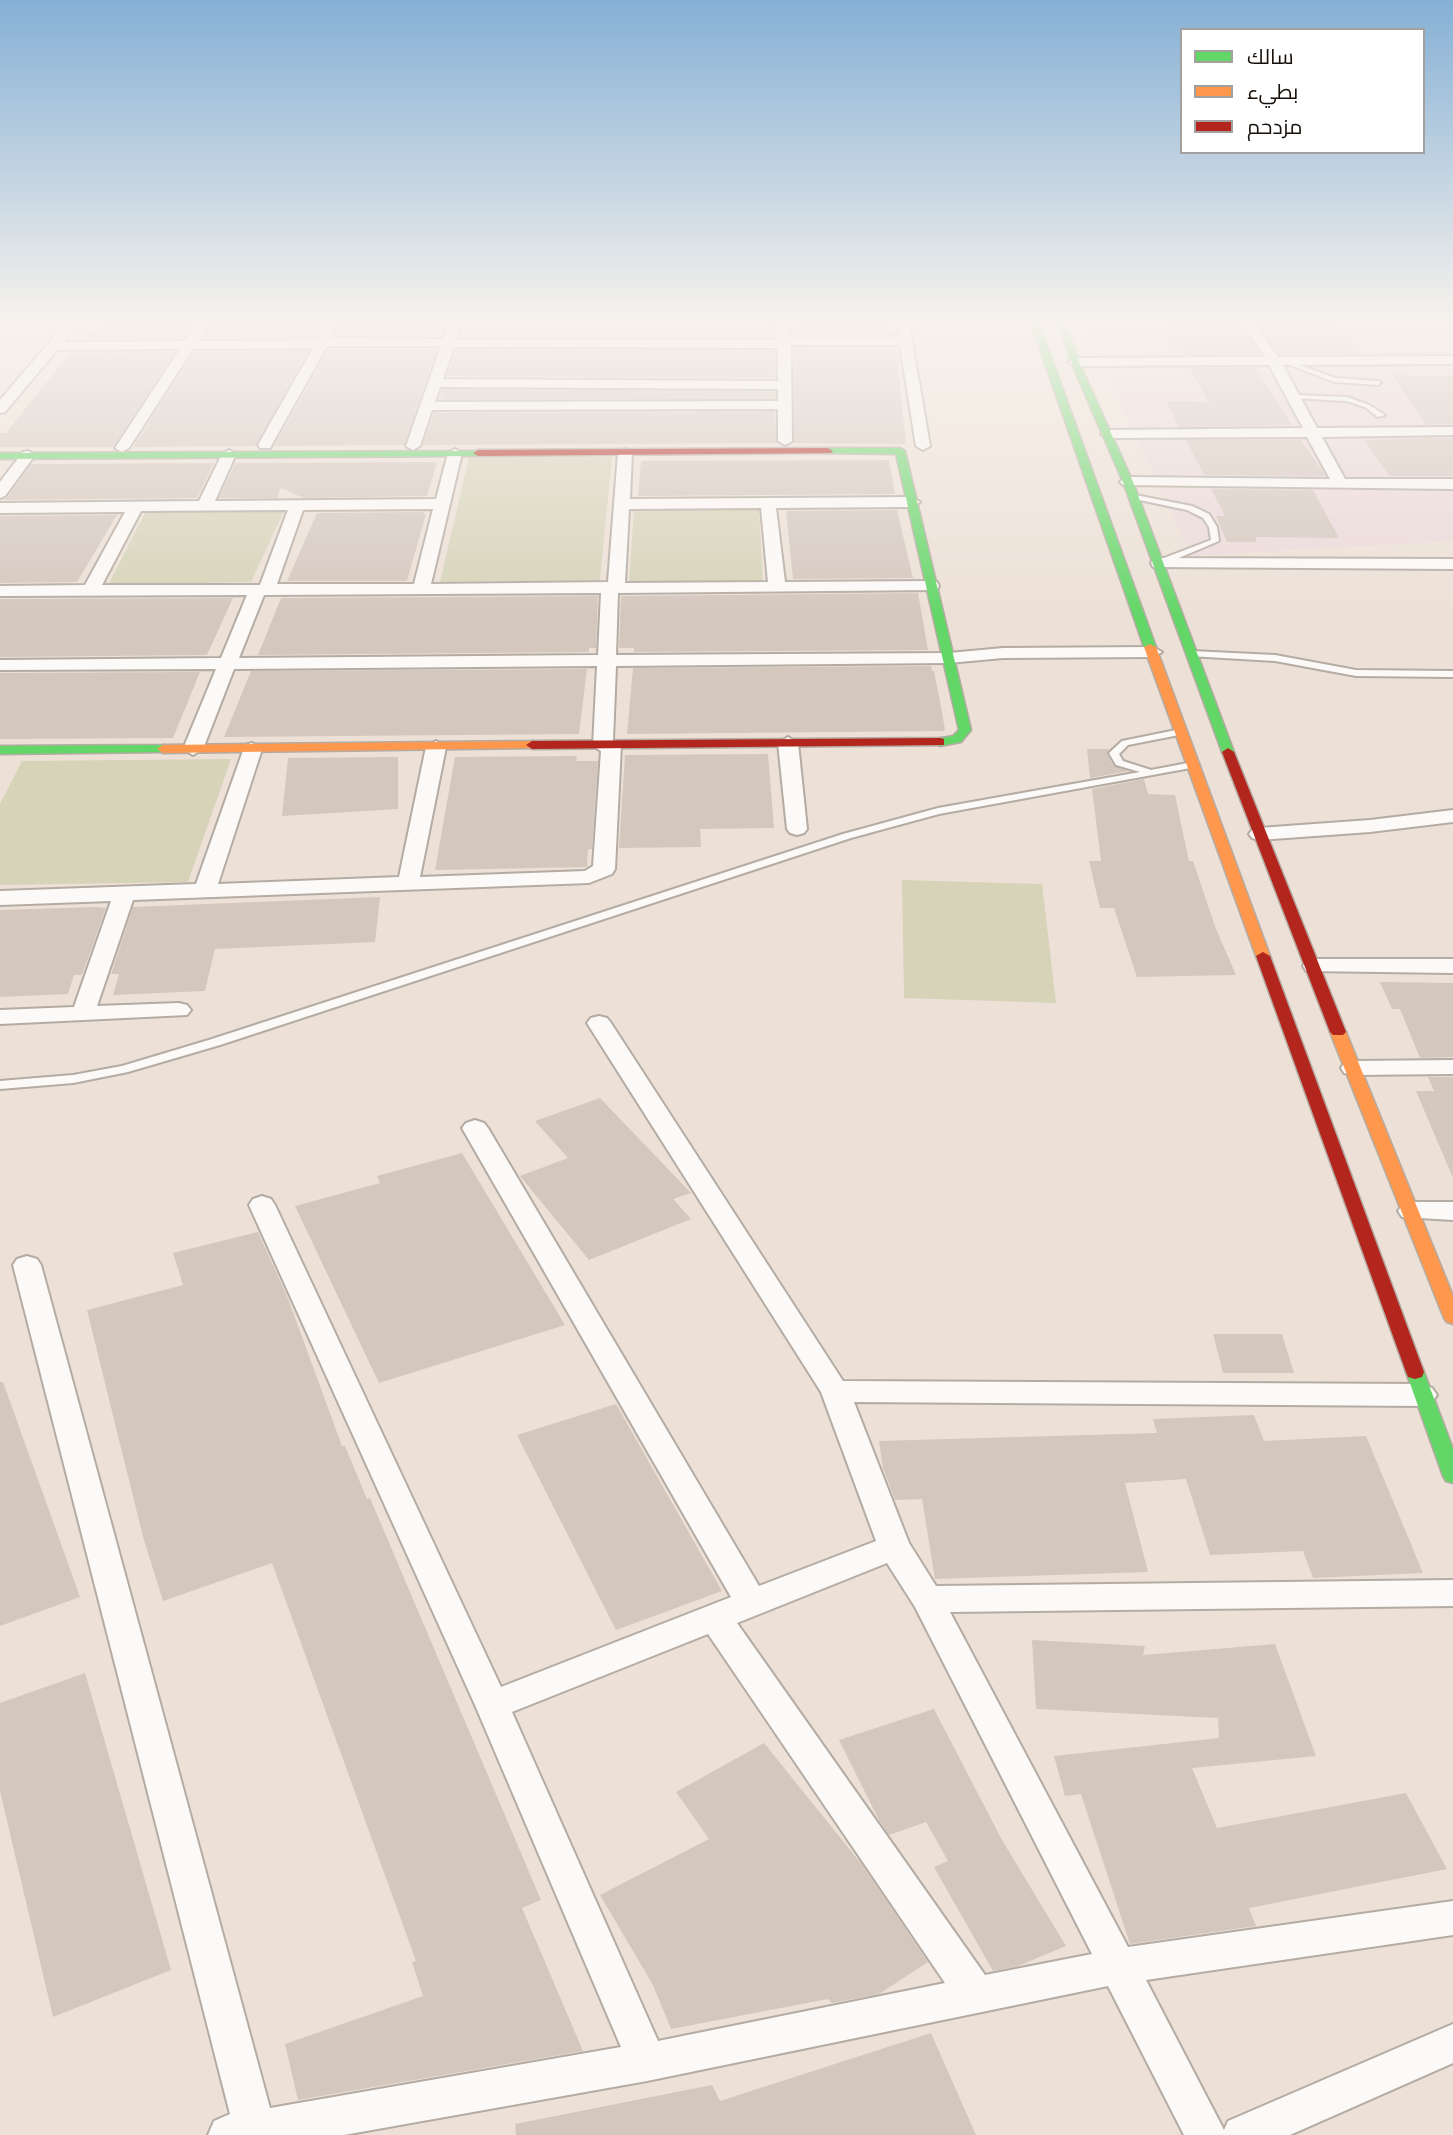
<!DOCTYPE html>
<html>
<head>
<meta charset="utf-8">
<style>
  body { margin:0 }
  #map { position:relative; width:1453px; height:2135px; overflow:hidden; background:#ede1d7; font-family:Barlow,Cairo,sans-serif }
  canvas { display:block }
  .legend { position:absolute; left:1180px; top:28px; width:245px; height:126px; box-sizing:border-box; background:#fff; border:2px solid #a3a09d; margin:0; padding:9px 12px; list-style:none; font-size:21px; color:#18110b }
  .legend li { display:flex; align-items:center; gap:14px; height:35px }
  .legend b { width:35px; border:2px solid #a3a09d }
</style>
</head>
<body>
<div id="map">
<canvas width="1453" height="2135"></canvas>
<ul class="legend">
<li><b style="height:9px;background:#63d668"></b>سالك</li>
<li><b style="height:9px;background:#ff974d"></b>بطيء</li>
<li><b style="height:9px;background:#b3261e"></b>مزدحم</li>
</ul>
</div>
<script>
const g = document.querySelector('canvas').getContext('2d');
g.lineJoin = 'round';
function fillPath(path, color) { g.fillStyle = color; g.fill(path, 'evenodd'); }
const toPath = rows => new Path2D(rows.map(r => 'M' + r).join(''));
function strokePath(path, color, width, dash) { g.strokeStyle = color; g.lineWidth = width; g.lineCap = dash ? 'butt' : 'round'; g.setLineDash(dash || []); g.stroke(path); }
const industrial = toPath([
  [1081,318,1453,318,1453,541,1191,556]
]);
const green = toPath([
  [468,318,773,318,774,339,462,339],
  [447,388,778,388,779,403,442,403],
  [469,457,612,457,600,580,440,582],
  [634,508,759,508,763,582,629,583],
  [285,509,251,582,108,585,146,511],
  [231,759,188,882,0,885,0,804,22,761],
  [902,880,1042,884,1056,1003,904,998]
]);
const building = toPath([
  [105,318,198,318,184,338,81,339,86,332,94,332],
  [215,318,324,318,315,337,204,338],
  [341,318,445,318,438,336,335,335],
  [794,318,886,318,889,334,797,334],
  [1160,318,1236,318,1260,354,1181,355],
  [1254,318,1331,318,1358,354,1279,354],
  [794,348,896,349,906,444,793,443],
  [329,349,437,349,404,445,274,446],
  [456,350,774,351,775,378,447,376],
  [308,351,256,446,133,447,194,352],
  [175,352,113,447,0,447,0,433,6,433,70,353],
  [1189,368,1256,368,1292,425,1179,427,1166,401,1209,402],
  [1393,375,1453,376,1453,424,1426,425],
  [442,390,775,392,775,398,439,399],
  [775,412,777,443,423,445,434,413],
  [1434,438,1453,438,1453,476,1390,476,1364,440],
  [1186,440,1301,440,1326,476,1204,475],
  [889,460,895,494,638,496,641,461],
  [437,462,427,496,304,498,281,488,277,498,219,498,235,463],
  [214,463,197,498,1,500,7,498,31,464],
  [1211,489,1313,490,1339,538,1255,537,1257,542,1227,542,1216,516,1225,516],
  [897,510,913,578,793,579,786,511],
  [424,512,423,514,426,514,407,581,287,581,317,513],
  [117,515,77,582,0,583,0,516],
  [918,593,928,650,634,652,634,648,619,648,621,596],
  [598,596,596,648,589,648,589,652,258,655,281,598],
  [233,598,207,655,0,657,0,599],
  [931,666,932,671,934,671,940,701,945,730,942,731,627,734,633,668],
  [587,669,579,734,224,737,251,671],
  [200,672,173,738,0,739,0,673],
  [1087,749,1109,749,1107,754,1114,766,1129,771,1090,778],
  [768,754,774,828,700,829,701,847,619,848,625,755],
  [577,756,576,761,598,761,592,849,588,849,587,867,435,870,455,757],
  [398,757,398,809,282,816,288,758],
  [1144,779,1148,794,1175,795,1189,861,1193,861,1216,929,1236,975,1137,977,1114,908,1100,908,1089,861,1101,861,1092,789],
  [380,897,375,942,215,949,205,991,113,995,119,974,111,974,133,907],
  [97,907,106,908,82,975,74,975,68,994,0,997,0,910],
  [1380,982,1453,983,1453,1057,1420,1058,1400,1009,1392,1009],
  [1428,1077,1453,1077,1453,1178,1416,1091,1434,1091],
  [600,1098,691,1193,673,1199,691,1219,589,1260,520,1176,568,1158,535,1121],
  [462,1153,565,1325,379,1383,295,1206,380,1183,377,1176],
  [258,1232,287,1296,342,1446,345,1446,367,1499,370,1498,541,1900,522,1908,583,2051,298,2100,285,2044,423,1996,412,1962,416,1961,272,1563,163,1601,143,1537,87,1310,183,1285,173,1253],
  [1213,1334,1282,1334,1294,1373,1223,1373],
  [0,1382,3,1382,80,1597,0,1626],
  [616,1404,722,1591,616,1630,517,1435],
  [1254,1415,1264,1441,1366,1436,1423,1573,1313,1578,1303,1551,1210,1555,1186,1479,1125,1483,1148,1572,935,1579,922,1499,895,1500,883,1468,879,1441,1157,1433,1153,1419],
  [1032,1640,1145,1646,1143,1655,1275,1644,1316,1756,1192,1768,1217,1828,1406,1793,1447,1869,1249,1908,1256,1926,1130,1944,1081,1794,1065,1796,1054,1756,1219,1738,1218,1718,1036,1709],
  [85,1673,171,1970,53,2017,0,1791,0,1703],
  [934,1709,1002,1840,1066,1946,1018,1966,993,1971,934,1867,948,1861,926,1822,889,1835,879,1820,839,1740],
  [764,1743,863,1866,928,1962,879,1994,832,2003,828,1999,671,2029,653,1985,600,1895,709,1839,676,1792],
  [931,2033,976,2135,516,2135,515,2124,712,2085,720,2101]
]);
const lane = toPath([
  [1282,360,1286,360,1335,378,1378,381,1381,383,1378,385,1334,382,1282,362,1282,360],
  [1293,395,1347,397,1369,405,1385,415,1378,417,1365,407,1346,401,1291,398,1290,397,1293,395],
  [1130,494,1192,506,1209,514,1217,527,1219,541,1162,565,1156,565,1156,561,1211,540,1209,527,1203,518,1187,510,1130,498,1130,494],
  [1192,651,1275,655,1356,670,1453,671,1453,677,1356,676,1275,661,1189,656,1189,652,1192,651],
  [1181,729,1184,730,1184,734,1128,745,1119,754,1123,761,1151,770,1193,762,1198,765,1196,767,939,814,851,838,220,1045,128,1072,73,1083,0,1089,0,1081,73,1075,122,1066,212,1039,843,834,938,808,1140,772,1116,765,1109,753,1122,741,1181,729]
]);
const street = toPath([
  [70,318,83,318,64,342,185,341,201,318,213,318,199,341,317,340,327,318,339,318,331,338,443,339,451,318,463,318,456,339,777,340,775,318,787,318,790,337,899,337,896,318,908,318,930,446,923,450,916,446,900,345,791,345,792,441,785,445,778,441,778,409,432,410,420,446,413,450,406,446,441,346,327,346,270,448,260,448,258,445,313,348,193,349,129,448,122,452,115,448,180,349,57,350,5,412,0,413,0,400,70,318],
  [454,347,777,348,778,381,443,379,454,347],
  [440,387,778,389,778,401,435,402,440,387],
  [1239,318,1251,318,1278,357,1453,356,1453,364,1283,365,1317,428,1453,427,1453,435,1322,437,1345,479,1453,479,1453,489,1123,485,1120,482,1123,479,1128,477,1330,479,1307,437,1108,438,1101,434,1108,430,1303,428,1269,365,1075,366,1068,362,1075,358,1265,357,1239,318],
  [455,449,462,453,431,584,608,582,618,453,625,449,632,453,630,499,912,497,920,502,912,507,776,508,785,582,931,581,937,582,939,586,937,590,618,593,616,655,949,653,1003,648,1153,647,1162,652,1153,657,1003,658,949,663,616,666,613,740,621,745,615,869,612,874,589,883,133,900,97,1006,179,1003,187,1005,191,1010,187,1015,0,1024,0,1010,74,1007,111,901,0,905,0,891,196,884,245,745,252,743,262,749,218,884,399,877,426,747,436,741,446,747,420,877,585,871,593,866,601,751,593,746,597,666,234,669,203,749,193,755,183,749,216,669,0,670,0,660,221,658,247,595,0,596,0,586,85,585,125,512,0,513,0,503,199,501,222,454,229,450,236,454,215,501,436,499,448,453,455,449],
  [761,508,768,582,625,583,629,509,761,508],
  [433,509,414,584,277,584,303,510,433,509],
  [288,510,260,585,102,585,141,511,288,510],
  [601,593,598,655,239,658,264,595,601,593],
  [28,451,35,455,5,496,0,498,0,482,23,452,28,451],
  [1159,558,1453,559,1453,569,1153,567,1151,563,1153,559,1159,558],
  [788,737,798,743,807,829,804,833,797,835,790,833,787,829,778,743,788,737],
  [1453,810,1453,822,1370,832,1259,840,1252,838,1249,834,1252,830,1259,828,1370,820,1453,810],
  [1314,959,1453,959,1453,973,1306,971,1303,966,1306,961,1314,959],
  [599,1016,607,1018,611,1023,843,1381,1422,1384,1432,1388,1437,1395,1432,1402,1422,1406,854,1402,909,1543,936,1586,1453,1580,1453,1606,950,1612,1128,1947,1453,1901,1453,1935,1146,1980,1224,2130,1228,2121,1453,2024,1453,2063,1290,2135,1184,2135,1108,1986,647,2081,344,2135,208,2135,214,2121,230,2114,13,1265,17,1259,27,1256,37,1259,41,1265,270,2108,621,2047,475,1705,249,1205,253,1199,262,1196,271,1199,275,1205,501,1687,731,1597,462,1128,466,1123,475,1120,484,1123,488,1128,759,1586,876,1541,821,1392,587,1023,591,1018,599,1016],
  [887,1563,915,1607,1092,1954,985,1975,737,1623,887,1563],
  [708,1634,945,1983,658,2041,512,1712,708,1634],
  [1453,1060,1453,1074,1353,1075,1344,1073,1341,1068,1344,1063,1353,1061,1453,1060],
  [1411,1202,1453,1202,1453,1220,1402,1217,1398,1211,1402,1205,1411,1202]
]);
const fast = toPath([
  [1029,318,1037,318,1156,647,1154,649,1144,647,1029,318],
  [1058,321,1065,323,1079,362,1133,482,1234,752,1232,755,1224,755,1222,752,1123,482,1071,362,1058,321],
  [828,448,900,448,905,451,971,730,961,742,940,746,934,742,936,739,953,736,959,730,896,454,825,453,823,451,828,448],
  [481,451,483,453,478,456,0,459,0,453,481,451],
  [163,745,167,746,167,752,0,754,0,746,163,745],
  [1415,1365,1422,1367,1424,1372,1453,1449,1453,1483,1446,1481,1443,1476,1406,1372,1408,1367,1415,1365]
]);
const slow = toPath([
  [1150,644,1156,647,1270,956,1268,959,1263,960,1256,956,1144,647,1150,644],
  [532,741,536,742,536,748,163,753,157,749,163,745,532,741],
  [1338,1027,1346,1032,1453,1296,1453,1324,1447,1322,1444,1318,1330,1032,1338,1027]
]);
const jam = toPath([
  [828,448,833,451,831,453,478,456,473,453,478,450,828,448],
  [940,738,944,739,944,745,532,749,526,745,532,741,940,738],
  [1228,748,1234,752,1346,1032,1343,1035,1333,1035,1330,1032,1222,752,1228,748],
  [1263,952,1270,956,1424,1372,1422,1377,1415,1379,1408,1377,1406,1372,1256,956,1263,952]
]);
fillPath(industrial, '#ecd9da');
fillPath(green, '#d6d3b9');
fillPath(building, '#d4c7be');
strokePath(lane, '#b4aba3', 4);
strokePath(street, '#b4aba3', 4);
strokePath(fast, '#b4aba3', 3);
strokePath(slow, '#b4aba3', 3);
strokePath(jam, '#b4aba3', 3);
fillPath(lane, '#fcfaf9');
fillPath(street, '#fcfaf9');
fillPath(fast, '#63d668');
fillPath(slow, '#ff974d');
fillPath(jam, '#b3261e');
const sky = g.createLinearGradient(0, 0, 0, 617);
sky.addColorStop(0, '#85b0d5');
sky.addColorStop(0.52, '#f7f2ed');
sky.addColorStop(1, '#f7f2ed00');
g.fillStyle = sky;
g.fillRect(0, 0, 1453, 617);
</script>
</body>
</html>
